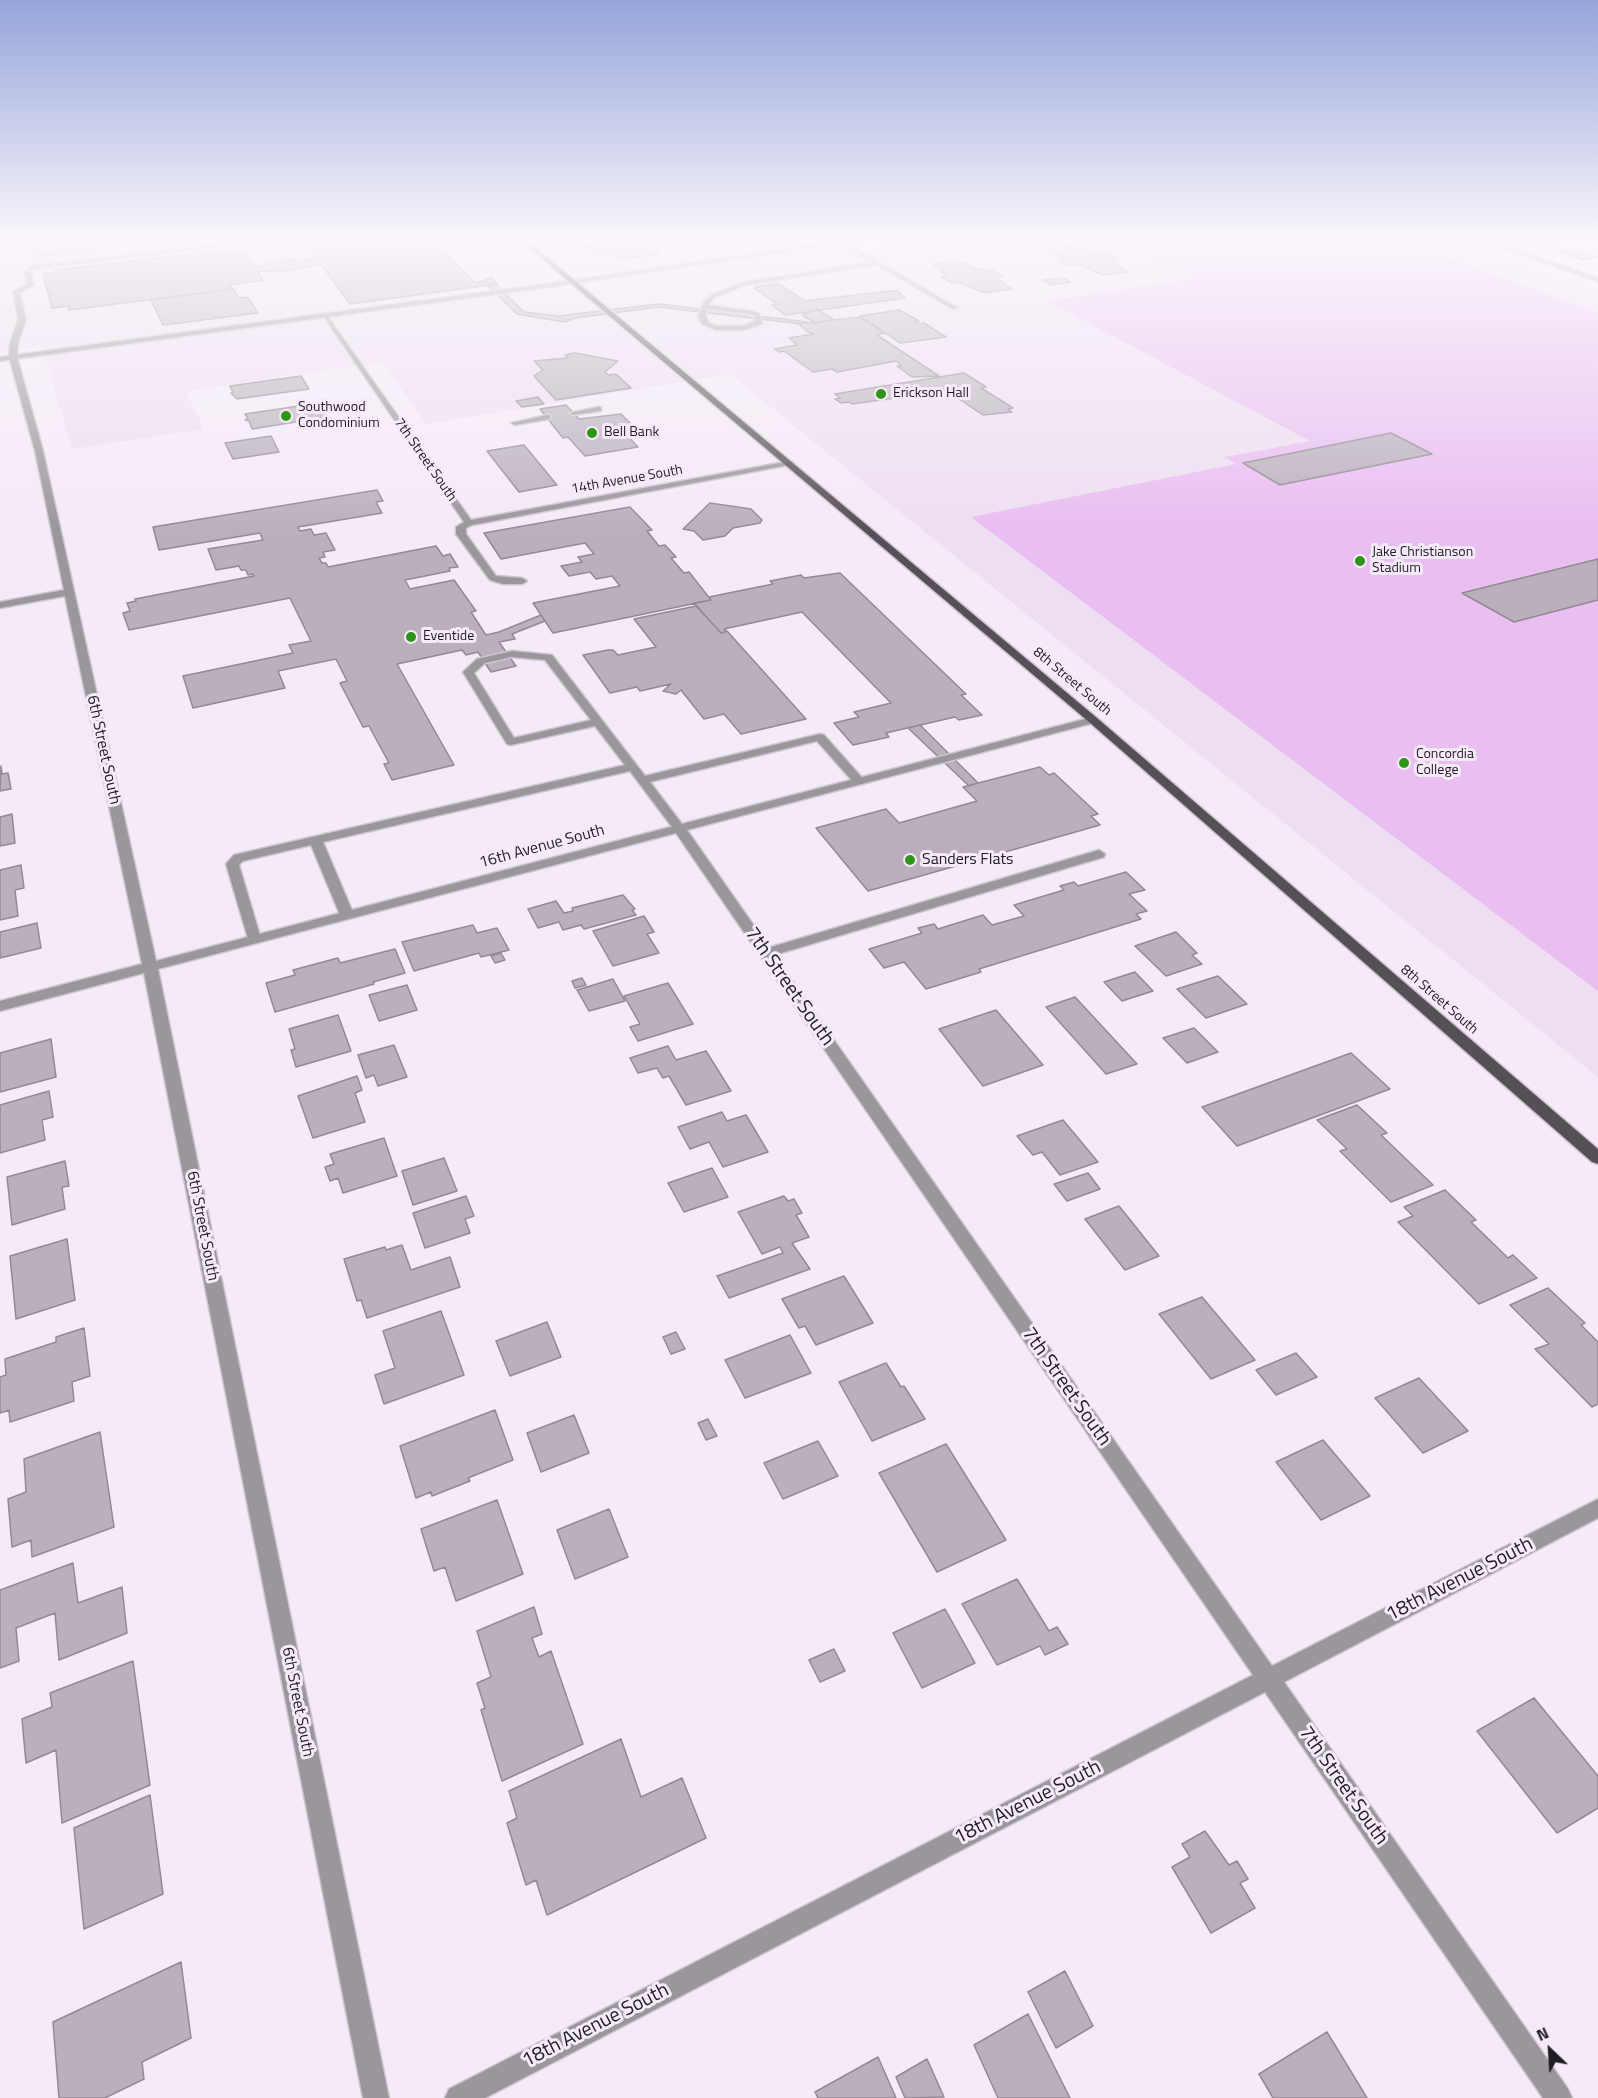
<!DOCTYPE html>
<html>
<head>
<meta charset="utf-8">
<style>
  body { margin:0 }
  #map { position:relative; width:1598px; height:2098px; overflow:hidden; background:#f5eaf7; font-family:"Titillium Web",sans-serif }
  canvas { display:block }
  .north { position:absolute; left:1520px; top:2020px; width:60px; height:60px; -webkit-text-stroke:4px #f5eaf7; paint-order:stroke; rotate:335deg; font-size:16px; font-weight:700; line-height:24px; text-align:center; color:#201c21 }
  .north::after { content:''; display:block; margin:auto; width:21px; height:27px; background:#201c21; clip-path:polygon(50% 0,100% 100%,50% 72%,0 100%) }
</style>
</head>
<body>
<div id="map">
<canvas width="1598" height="2098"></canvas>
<div class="north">N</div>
</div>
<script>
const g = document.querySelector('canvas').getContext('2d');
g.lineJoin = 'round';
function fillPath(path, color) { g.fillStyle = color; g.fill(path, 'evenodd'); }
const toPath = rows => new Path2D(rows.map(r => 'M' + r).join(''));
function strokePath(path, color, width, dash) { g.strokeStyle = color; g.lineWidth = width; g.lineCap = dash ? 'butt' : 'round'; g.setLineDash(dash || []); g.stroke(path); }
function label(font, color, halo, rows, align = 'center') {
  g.font = font + ' "Titillium Web",sans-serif'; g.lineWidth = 6; g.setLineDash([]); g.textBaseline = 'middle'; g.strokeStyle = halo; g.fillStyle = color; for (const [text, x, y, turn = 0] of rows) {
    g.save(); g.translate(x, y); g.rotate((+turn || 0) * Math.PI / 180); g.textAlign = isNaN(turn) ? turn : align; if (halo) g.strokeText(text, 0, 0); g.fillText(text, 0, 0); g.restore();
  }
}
const built = toPath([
  [0,237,801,237,829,254,954,237,1449,237,1598,290,1598,1077,730,374,426,424,382,362,192,390,187,393,204,429,72,449,42,347,0,352]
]);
const green = toPath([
  [1106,237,1392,237,1598,313,1598,991,971,517,1236,464,1225,457,1310,441,1047,301,1195,278]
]);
const building = toPath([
  [26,237,108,237,112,246,90,249,91,252,76,254,35,256,30,245,21,245,21,242,27,241,26,237],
  [373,237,429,237,475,283,492,278,498,284,350,304,306,244,373,237],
  [1535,237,1547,241,1556,243,1538,246,1517,239,1535,237],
  [643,238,654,246,646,247,660,254,621,259,613,251,593,254,583,246,643,238],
  [1071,245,1094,254,1105,253,1118,260,1111,261,1129,272,1103,275,1079,265,1070,266,1057,260,1066,259,1056,255,1059,255,1047,248,1071,245],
  [1574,250,1597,257,1583,260,1560,252,1574,250],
  [244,251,263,280,230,285,233,289,69,310,68,306,52,308,43,274,56,272,55,270,211,252,212,254,244,251],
  [291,259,300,261,317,259,321,264,283,272,257,271,254,267,291,259],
  [958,261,980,270,991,270,1003,276,996,277,1012,289,985,293,967,286,960,283,962,282,952,283,941,277,950,275,941,272,943,271,933,264,958,261],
  [1062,278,1071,282,1052,285,1043,280,1062,278],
  [495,284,524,312,558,316,659,304,808,322,801,324,659,307,576,318,564,322,517,314,487,285,495,284],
  [779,284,805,301,889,291,898,291,905,298,785,315,772,305,777,304,754,288,758,287,756,286,779,284],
  [233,289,239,298,248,297,258,313,163,325,151,300,233,289],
  [817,309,834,320,815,323,802,315,817,309],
  [899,310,919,321,915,321,919,324,924,323,946,337,900,343,860,316,899,310],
  [860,317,885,333,877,335,939,376,912,377,897,366,902,366,896,361,837,372,832,369,813,372,784,351,780,352,774,349,797,345,789,338,814,334,808,332,799,324,860,317],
  [575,353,618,361,605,372,608,375,616,374,631,388,556,400,534,376,543,370,534,361,568,358,565,355,575,353],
  [964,373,986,387,981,388,1013,408,1008,409,1012,412,983,415,947,391,852,404,849,402,841,403,835,399,840,398,835,394,964,373],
  [301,376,309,389,237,399,231,393,233,392,230,386,301,376],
  [538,397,544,404,522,407,516,401,538,397],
  [319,403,327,417,252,429,249,421,245,420,248,419,245,414,319,403],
  [566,405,579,419,621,414,634,427,621,429,638,447,585,456,568,437,563,438,540,409,566,405],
  [1391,433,1432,454,1280,485,1243,463,1391,433],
  [271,436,279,452,233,459,225,443,271,436],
  [524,445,557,485,519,492,487,451,524,445],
  [377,490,383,501,376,502,382,513,298,527,300,531,311,529,314,535,326,533,335,550,323,552,325,557,319,558,322,563,326,563,328,567,436,546,443,556,450,554,458,567,449,568,450,571,405,580,410,589,454,580,476,611,471,612,486,635,499,632,541,615,545,621,512,634,515,639,499,642,516,666,491,672,478,652,466,655,462,650,397,664,454,765,392,780,384,764,389,763,369,726,363,727,340,683,347,681,336,659,278,671,285,688,193,708,183,676,293,653,289,645,311,641,290,598,129,630,123,613,130,611,127,603,136,601,135,599,254,576,253,574,248,575,246,570,241,570,239,566,216,570,208,549,263,540,260,533,159,550,153,527,377,490],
  [710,503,751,509,762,520,760,523,733,528,725,536,703,540,694,531,683,529,710,503],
  [630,507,652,530,647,531,659,546,665,545,676,557,671,558,684,573,689,572,711,600,553,633,533,603,620,586,612,576,596,579,590,572,569,576,561,566,582,562,578,557,594,554,585,543,501,559,484,533,630,507],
  [1598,559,1598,600,1514,622,1462,593,1598,559],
  [840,573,966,694,961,695,982,715,959,720,955,717,886,733,889,737,853,745,834,723,859,717,854,712,891,703,802,612,724,629,727,631,721,633,694,603,711,600,709,597,773,584,770,581,801,575,804,578,840,573],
  [696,606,721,633,727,631,806,719,741,734,724,714,704,719,681,690,676,694,663,691,671,684,640,691,637,687,610,693,583,655,608,650,613,650,618,655,656,647,634,619,696,606],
  [920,725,978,783,969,786,908,728,920,725],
  [1,766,2,774,8,773,11,789,0,791,1,766],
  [1040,767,1049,775,1054,773,1098,814,1091,816,1100,825,868,891,816,828,886,809,899,823,977,801,963,787,1040,767],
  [12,814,15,843,0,846,0,817,12,814],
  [21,865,24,888,15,890,18,916,0,920,0,870,21,865],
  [1126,872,1145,890,1129,894,1147,911,1136,914,1141,919,979,969,981,972,926,989,904,962,884,968,869,949,922,933,918,928,934,924,938,929,983,915,992,925,1024,916,1014,905,1064,890,1060,886,1074,882,1078,886,1126,872],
  [623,895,635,909,632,910,636,915,584,929,581,925,563,930,559,922,538,928,528,909,556,901,564,913,573,911,572,908,623,895],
  [644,916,654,932,647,934,659,953,613,966,593,931,644,916],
  [37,923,41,948,0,958,0,932,37,923],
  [473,925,477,933,497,928,509,950,481,957,479,953,414,971,402,942,473,925],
  [1176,932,1197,953,1192,955,1202,964,1166,976,1135,946,1176,932],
  [395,949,405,973,373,982,374,984,275,1012,266,983,295,975,293,970,338,958,340,963,395,949],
  [501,953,505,960,495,963,491,956,501,953],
  [1135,972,1153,991,1122,1001,1104,982,1135,972],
  [1218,976,1247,1004,1206,1018,1177,989,1218,976],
  [582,978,586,985,575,988,572,981,582,978],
  [613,979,625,1001,589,1011,577,990,613,979],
  [668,983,693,1024,638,1041,630,1027,640,1024,624,996,668,983],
  [407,985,417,1010,379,1021,369,995,407,985],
  [1075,997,1137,1064,1106,1074,1046,1007,1075,997],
  [996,1010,1043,1065,983,1086,939,1029,996,1010],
  [338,1015,351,1051,296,1067,291,1050,295,1049,289,1029,338,1015],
  [1194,1028,1218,1052,1187,1063,1163,1038,1194,1028],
  [51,1039,56,1077,0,1092,0,1053,51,1039],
  [394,1045,407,1077,378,1086,374,1075,366,1078,358,1055,394,1045],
  [668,1046,676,1060,706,1051,731,1091,686,1105,669,1076,663,1078,657,1068,638,1073,630,1058,668,1046],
  [1351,1053,1390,1089,1237,1146,1202,1107,1351,1053],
  [357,1076,362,1090,355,1093,365,1122,313,1138,298,1096,357,1076],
  [49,1091,53,1117,42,1120,45,1140,0,1153,0,1105,49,1091],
  [1357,1105,1387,1133,1381,1135,1433,1185,1391,1202,1340,1151,1347,1149,1317,1120,1357,1105],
  [722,1112,727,1121,746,1115,768,1152,723,1167,709,1142,690,1149,678,1127,722,1112],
  [1063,1120,1098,1162,1060,1175,1042,1152,1033,1155,1017,1136,1063,1120],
  [384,1138,397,1176,343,1193,338,1178,330,1181,325,1167,334,1164,330,1154,384,1138],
  [444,1158,457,1191,413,1205,402,1171,444,1158],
  [65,1161,69,1186,62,1187,65,1209,12,1225,7,1177,65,1161],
  [712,1168,728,1197,684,1212,668,1183,712,1168],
  [1088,1173,1100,1189,1067,1201,1054,1184,1088,1173],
  [1445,1190,1476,1220,1471,1222,1508,1258,1513,1255,1537,1278,1479,1304,1398,1222,1413,1216,1404,1207,1445,1190],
  [466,1196,474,1216,465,1219,470,1233,425,1248,413,1213,466,1196],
  [784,1196,788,1201,794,1199,802,1213,796,1215,809,1237,792,1243,810,1269,729,1298,717,1276,783,1253,780,1247,762,1254,738,1212,784,1196],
  [1119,1206,1159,1256,1125,1270,1085,1219,1119,1206],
  [67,1239,75,1300,16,1319,10,1256,67,1239],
  [402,1245,411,1270,450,1257,460,1287,367,1318,361,1300,357,1301,344,1259,385,1247,386,1250,402,1245],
  [844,1276,873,1323,816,1345,805,1326,799,1328,782,1299,844,1276],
  [1548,1288,1585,1323,1581,1325,1598,1342,1598,1404,1592,1407,1535,1349,1549,1344,1510,1305,1548,1288],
  [1202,1297,1255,1360,1211,1379,1159,1314,1202,1297],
  [441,1311,464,1375,384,1404,375,1375,395,1368,383,1331,441,1311],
  [547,1322,561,1357,510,1376,496,1341,547,1322],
  [84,1328,90,1376,72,1382,74,1401,10,1422,9,1410,0,1413,0,1377,6,1375,5,1359,56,1342,56,1337,84,1328],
  [676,1332,685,1349,671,1354,663,1337,676,1332],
  [790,1335,811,1373,745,1398,725,1360,790,1335],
  [1296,1353,1317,1377,1276,1395,1256,1370,1296,1353],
  [886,1363,901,1387,904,1386,925,1419,872,1441,839,1382,886,1363],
  [1419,1378,1468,1431,1423,1453,1375,1398,1419,1378],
  [495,1410,513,1460,468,1478,470,1481,432,1496,431,1492,416,1498,400,1446,495,1410],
  [574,1415,589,1453,541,1472,527,1433,574,1415],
  [708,1419,717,1436,706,1440,698,1423,708,1419],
  [100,1432,114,1527,32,1557,31,1540,12,1547,8,1499,26,1492,24,1459,100,1432],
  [1323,1440,1370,1496,1321,1520,1276,1462,1323,1440],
  [818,1441,838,1476,783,1499,764,1463,818,1441],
  [946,1444,1006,1540,937,1572,879,1473,946,1444],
  [497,1500,523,1574,456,1601,445,1567,434,1571,421,1529,497,1500],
  [609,1509,628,1557,575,1579,557,1530,609,1509],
  [73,1563,78,1603,122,1587,127,1633,59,1660,55,1613,16,1628,19,1661,0,1668,0,1590,73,1563],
  [1017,1579,1049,1631,1057,1627,1068,1644,1045,1655,1040,1646,997,1665,962,1604,1017,1579],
  [534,1607,542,1634,532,1638,539,1657,551,1651,583,1744,502,1781,481,1710,485,1708,477,1683,491,1677,477,1631,534,1607],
  [945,1609,975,1663,922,1688,893,1633,945,1609],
  [834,1649,845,1671,820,1682,809,1660,834,1649],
  [133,1661,150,1785,62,1823,56,1750,26,1763,22,1719,52,1707,50,1693,133,1661],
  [1534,1698,1598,1776,1598,1808,1557,1833,1477,1731,1534,1698],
  [621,1739,641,1797,682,1778,706,1838,547,1915,536,1880,526,1885,507,1823,517,1818,509,1791,621,1739],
  [150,1795,163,1894,84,1929,74,1828,150,1795],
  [1205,1831,1229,1865,1237,1861,1248,1879,1240,1883,1255,1908,1211,1933,1172,1867,1190,1857,1182,1844,1205,1831],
  [181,1962,191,2038,142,2062,144,2079,105,2098,59,2098,53,2022,181,1962],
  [1065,1971,1093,2026,1056,2048,1028,1992,1065,1971],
  [1028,2014,1070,2098,998,2098,974,2045,1028,2014],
  [1327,2032,1367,2098,1273,2098,1259,2074,1327,2032],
  [878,2057,896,2098,818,2098,815,2092,878,2057],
  [927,2059,944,2097,905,2098,896,2077,927,2059]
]);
const service = toPath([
  [283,237,303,237,34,269,31,272,34,285,20,293,26,320,18,343,17,357,13,359,9,357,10,343,18,320,13,292,27,284,25,272,30,266,283,237],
  [832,242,853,247,958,308,953,309,876,265,746,285,715,297,708,305,752,311,760,314,762,324,744,330,716,330,702,324,698,316,704,302,711,295,743,282,871,262,849,249,830,245,832,242],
  [707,309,749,314,755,316,755,321,743,326,717,326,709,323,706,316,707,309],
  [598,407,601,407,601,411,573,415,569,413,598,407],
  [547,415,550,415,550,419,515,425,511,423,547,415],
  [512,651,552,655,645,776,820,734,824,735,865,781,863,784,855,784,817,741,650,782,685,828,679,832,675,831,630,771,323,842,354,915,347,919,340,915,311,845,243,861,239,865,261,939,254,943,249,942,226,864,234,855,625,765,595,726,511,745,507,744,463,672,477,659,512,651],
  [512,657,545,660,591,720,514,738,474,673,485,663,512,657],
  [1099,850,1105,854,1104,857,771,956,761,956,759,953,761,950,1099,850]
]);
const minor = toPath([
  [818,237,825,237,835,244,830,245,818,237],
  [1473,237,1482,237,1598,278,1598,282,1473,237],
  [322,314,326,314,471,520,790,461,794,464,472,525,466,528,466,534,496,576,522,578,527,581,522,584,503,584,490,580,456,534,456,527,464,522,322,314],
  [13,355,17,357,43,451,156,961,1089,718,1097,718,1097,722,687,830,1272,1666,1598,1499,1598,1518,1284,1682,1568,2089,1572,2098,1543,2098,1265,1692,485,2098,445,2098,449,2089,1253,1675,676,833,158,969,389,2098,363,2098,144,973,0,1011,0,1001,142,964,65,596,0,608,0,602,64,590,35,451,9,357,13,355]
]);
const tertiary = toPath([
  [869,237,885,237,544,288,0,361,0,357,544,284,869,237]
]);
const primary = toPath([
  [516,237,523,237,1097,718,1598,1149,1598,1164,1592,1162,1089,722,516,237]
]);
const markers = [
  [881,394,6,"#2f951a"],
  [286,416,6,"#2f951a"],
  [592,433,6,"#2f951a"],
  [1360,561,6,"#2f951a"],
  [411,637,6,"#2f951a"],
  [1404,763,6,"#2f951a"],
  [910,860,6,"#2f951a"]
];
const farPoinames = [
  ["Erickson Hall",893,394],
  ["Southwood",298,408],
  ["Condominium",298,424],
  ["Bell Bank",604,433],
  ["Jake Christianson",1372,553],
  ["Stadium",1372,569],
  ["Eventide",423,637],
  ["Concordia",1416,755],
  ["College",1416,771]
];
const farStreetnames = [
  ["7th Street South",425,460,55],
  ["14th Avenue South",627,480,-10],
  ["8th Street South",1072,682,40],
  ["8th Street South",1439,1000,41]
];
const streetNames = [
  ["6th Street South",103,750,78],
  ["16th Avenue South",542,847,-15],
  ["6th Street South",202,1226,79],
  ["6th Street South",297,1702,79]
];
const poiNames = [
  ["Sanders Flats",922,860]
];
const nearStreetnames = [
  ["7th Street South",789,987,55],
  ["7th Street South",1066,1387,55],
  ["18th Avenue South",1460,1580,-27],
  ["7th Street South",1343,1786,55],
  ["18th Avenue South",1028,1803,-27],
  ["18th Avenue South",596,2026,-27]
];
fillPath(built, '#eedef1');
fillPath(green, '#e9bef1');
fillPath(building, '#bab0bc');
strokePath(building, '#938995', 1.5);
strokePath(service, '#cfc5d0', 3);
strokePath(minor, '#cfc5d0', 3);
strokePath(tertiary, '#cfc5d0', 3);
strokePath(primary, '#cfc5d0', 3);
fillPath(service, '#9a969b');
fillPath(minor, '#9a969b');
fillPath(tertiary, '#9a969b');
fillPath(primary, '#574f58');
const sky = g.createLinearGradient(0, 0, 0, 531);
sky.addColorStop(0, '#96a4da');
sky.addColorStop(0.45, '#faf6fb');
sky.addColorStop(1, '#faf6fb00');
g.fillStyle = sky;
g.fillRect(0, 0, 1598, 531);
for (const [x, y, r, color] of markers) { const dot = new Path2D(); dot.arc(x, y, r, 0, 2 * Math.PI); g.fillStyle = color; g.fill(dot); strokePath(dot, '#f5eaf7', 2); }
label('14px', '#201c21', '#f5eaf7', farPoinames, 'left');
label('14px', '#201c21', '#f5eaf7', farStreetnames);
label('16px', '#201c21', '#f5eaf7', streetNames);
label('16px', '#201c21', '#f5eaf7', poiNames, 'left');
label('20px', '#201c21', '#f5eaf7', nearStreetnames);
</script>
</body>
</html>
